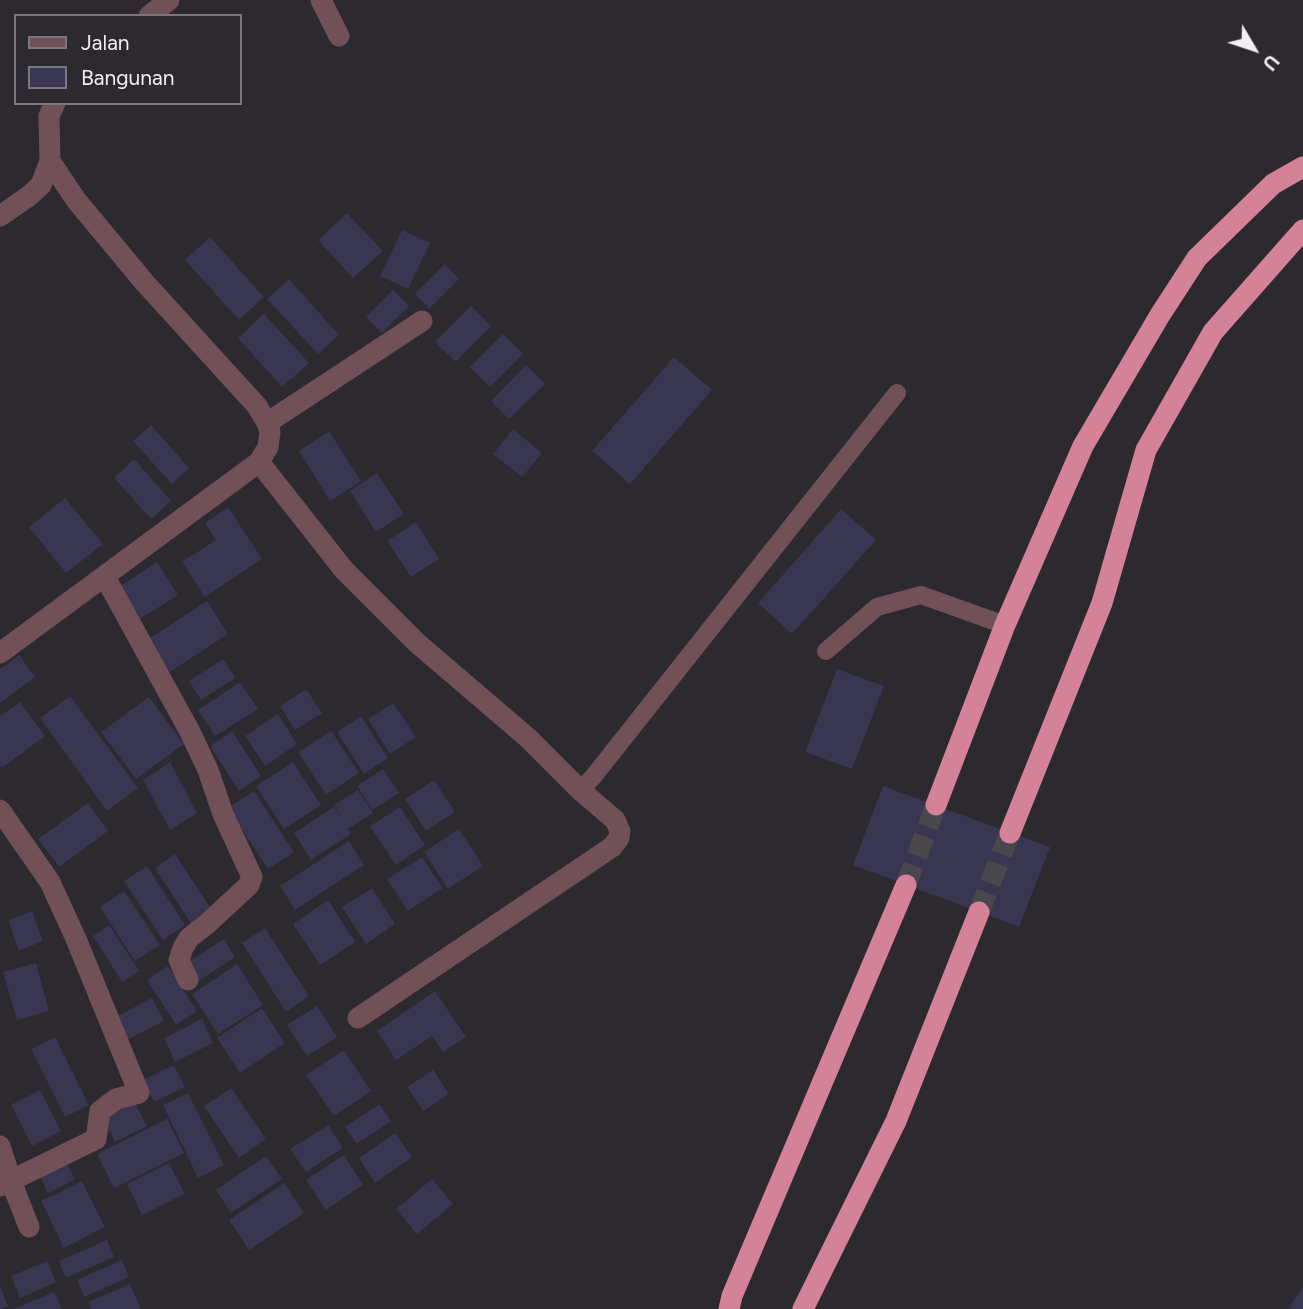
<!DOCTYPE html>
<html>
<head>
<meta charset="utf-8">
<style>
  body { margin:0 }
  #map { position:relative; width:1303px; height:1309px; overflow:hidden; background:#2c292f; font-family:Figtree,sans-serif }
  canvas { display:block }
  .legend { position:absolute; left:14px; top:14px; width:228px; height:91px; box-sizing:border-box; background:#2c292f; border:2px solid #7b787d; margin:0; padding:9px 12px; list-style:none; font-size:21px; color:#f1eff3 }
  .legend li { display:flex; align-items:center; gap:14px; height:35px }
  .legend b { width:35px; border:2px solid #7b787d }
  .north { position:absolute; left:1219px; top:14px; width:70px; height:70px; -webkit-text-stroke:5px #2c292f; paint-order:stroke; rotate:129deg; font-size:19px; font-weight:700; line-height:28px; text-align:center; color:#f1eff3 }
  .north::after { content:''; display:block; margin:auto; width:24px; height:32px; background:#f1eff3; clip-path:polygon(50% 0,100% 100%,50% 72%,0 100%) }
</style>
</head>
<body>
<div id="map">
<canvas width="1303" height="1309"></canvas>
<ul class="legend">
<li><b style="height:9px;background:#725058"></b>Jalan</li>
<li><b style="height:19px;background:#383650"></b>Bangunan</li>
</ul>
<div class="north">U</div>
</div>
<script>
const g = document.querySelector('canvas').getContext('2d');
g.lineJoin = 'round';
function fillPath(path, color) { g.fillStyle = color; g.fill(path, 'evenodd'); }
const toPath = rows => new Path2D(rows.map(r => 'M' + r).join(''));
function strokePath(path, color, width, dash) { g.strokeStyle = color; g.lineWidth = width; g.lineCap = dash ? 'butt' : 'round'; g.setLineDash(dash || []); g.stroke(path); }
const building = toPath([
  [347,213,383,251,353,278,318,240],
  [402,230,430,243,408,289,380,276],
  [210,237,264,297,239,320,185,260],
  [445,264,459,279,429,309,415,294],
  [289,279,339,335,318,354,267,299],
  [393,290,409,306,382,333,366,317],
  [471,306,491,326,456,362,435,342],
  [264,314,309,363,282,387,238,338],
  [503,334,523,354,490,387,470,367],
  [674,357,712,390,630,484,592,451],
  [526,365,545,384,509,419,491,401],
  [151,425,189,468,172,484,133,441],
  [513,429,542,453,522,477,493,454],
  [329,431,361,481,330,501,299,451],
  [134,459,171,501,151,519,114,478],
  [377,473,404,514,376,532,350,491],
  [65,498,103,544,66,573,29,527],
  [228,507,262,559,205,597,182,562,216,540,205,523],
  [841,509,876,540,792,634,758,603],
  [416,522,439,559,411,577,387,541],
  [157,562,178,595,140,619,119,587],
  [207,601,228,634,165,675,144,642],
  [19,655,35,677,0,703,0,669],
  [223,659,235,678,201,700,189,681],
  [837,669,884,686,852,769,805,752],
  [240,682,258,709,215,736,198,710],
  [306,689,322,713,295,730,280,706],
  [70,696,138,788,107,811,40,718],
  [149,697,184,744,136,779,101,732],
  [20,702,45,736,2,768,0,765,0,716],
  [393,703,416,737,390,754,368,719],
  [278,714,297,744,265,766,245,736],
  [361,716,388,758,364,774,337,732],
  [232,731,261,776,239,791,210,746],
  [331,731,359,773,326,795,298,752],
  [170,762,197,813,170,830,143,780],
  [293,762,321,805,284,829,256,786],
  [383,769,399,793,372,810,357,786],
  [434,780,455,812,426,831,405,799],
  [883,786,1050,847,1019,927,853,865],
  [358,790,373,813,348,829,351,834,311,860,294,833,334,807,341,816,334,805],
  [254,791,294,852,268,869,228,808],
  [88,803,108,831,59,867,38,839],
  [400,807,425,845,396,865,370,826],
  [459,829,483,866,448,889,424,852],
  [349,841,364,865,295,910,280,886],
  [175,854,213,912,192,925,155,868],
  [422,857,443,888,408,911,387,879],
  [147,866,185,925,163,940,124,881],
  [372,888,395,924,366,944,342,907],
  [124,891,160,945,135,961,100,907],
  [328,900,355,942,320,965,293,924],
  [32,911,43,941,19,951,8,920],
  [109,925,139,971,122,982,93,936],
  [265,928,309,996,286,1012,242,943],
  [224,939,235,957,197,982,186,964],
  [36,963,49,1011,17,1020,3,972],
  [237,964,263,1005,218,1034,192,994],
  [168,966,197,1011,176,1025,147,980],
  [435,991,466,1037,443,1052,432,1036,396,1060,377,1031],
  [152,998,164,1021,125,1041,114,1018],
  [317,1006,337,1037,307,1056,287,1025],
  [262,1008,285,1043,240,1073,217,1038],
  [202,1019,213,1043,175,1062,164,1038],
  [55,1037,89,1105,65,1117,31,1049],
  [344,1050,371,1091,334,1116,306,1075],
  [174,1065,185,1087,154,1102,143,1080],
  [433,1070,449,1094,423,1111,407,1087],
  [231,1088,266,1139,239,1158,204,1106],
  [40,1090,61,1131,32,1146,11,1105],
  [188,1093,224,1165,198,1178,163,1105],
  [134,1101,147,1126,115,1142,103,1117],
  [379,1104,391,1121,357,1144,345,1127],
  [167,1119,184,1153,114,1188,97,1154],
  [328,1125,343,1148,306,1172,290,1149],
  [395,1133,412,1157,375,1183,359,1158],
  [344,1155,363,1185,326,1210,306,1180],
  [266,1156,282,1179,231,1213,216,1190],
  [64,1158,75,1179,48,1193,37,1171],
  [169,1163,185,1194,142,1215,127,1184],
  [432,1179,453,1204,417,1234,396,1209],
  [82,1181,105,1227,64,1248,41,1201],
  [284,1183,304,1213,249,1250,229,1220],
  [107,1240,114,1257,66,1278,59,1261],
  [122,1260,129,1277,84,1297,77,1280],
  [47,1261,56,1282,20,1298,11,1276],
  [130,1284,141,1309,91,1309,88,1302],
  [0,1287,8,1306,1,1309,0,1309],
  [1303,1287,1303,1309,1288,1309],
  [54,1292,62,1309,13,1309]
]);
const motorwayTunnel = toPath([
  [906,885,936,805],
  [979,912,1010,833]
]);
const service = toPath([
  [826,651,877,607,921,595,1005,625],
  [580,790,593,777,897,393]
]);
const minor = toPath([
  [321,0,339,36],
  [149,16,169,0],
  [0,216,29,196,41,185,50,161,49,116,55,103],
  [267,423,422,321],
  [259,462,344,570,417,643,528,738,580,790,615,820,620,831,619,838,612,847,358,1018],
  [105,577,189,730,208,770,223,814,252,877,249,885,207,924,189,938,183,948,179,960,188,980],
  [0,653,259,462,268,447,270,432,267,423,257,406,145,283,76,200,50,161],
  [0,810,50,882,76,939,139,1093,116,1099,100,1111,96,1139,0,1186],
  [0,1146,11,1181,29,1227]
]);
const motorway = toPath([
  [936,805,1005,625,1083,446,1160,315,1197,258,1273,184,1303,167],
  [1010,833,1102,603,1146,450,1213,332,1303,230],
  [729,1309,732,1296,906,885],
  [803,1309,896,1121,979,912]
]);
fillPath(building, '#383650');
strokePath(motorwayTunnel, '#4a474c', 21, [21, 10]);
strokePath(service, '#725058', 18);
strokePath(minor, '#725058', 21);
strokePath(motorway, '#d48297', 21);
</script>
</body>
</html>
